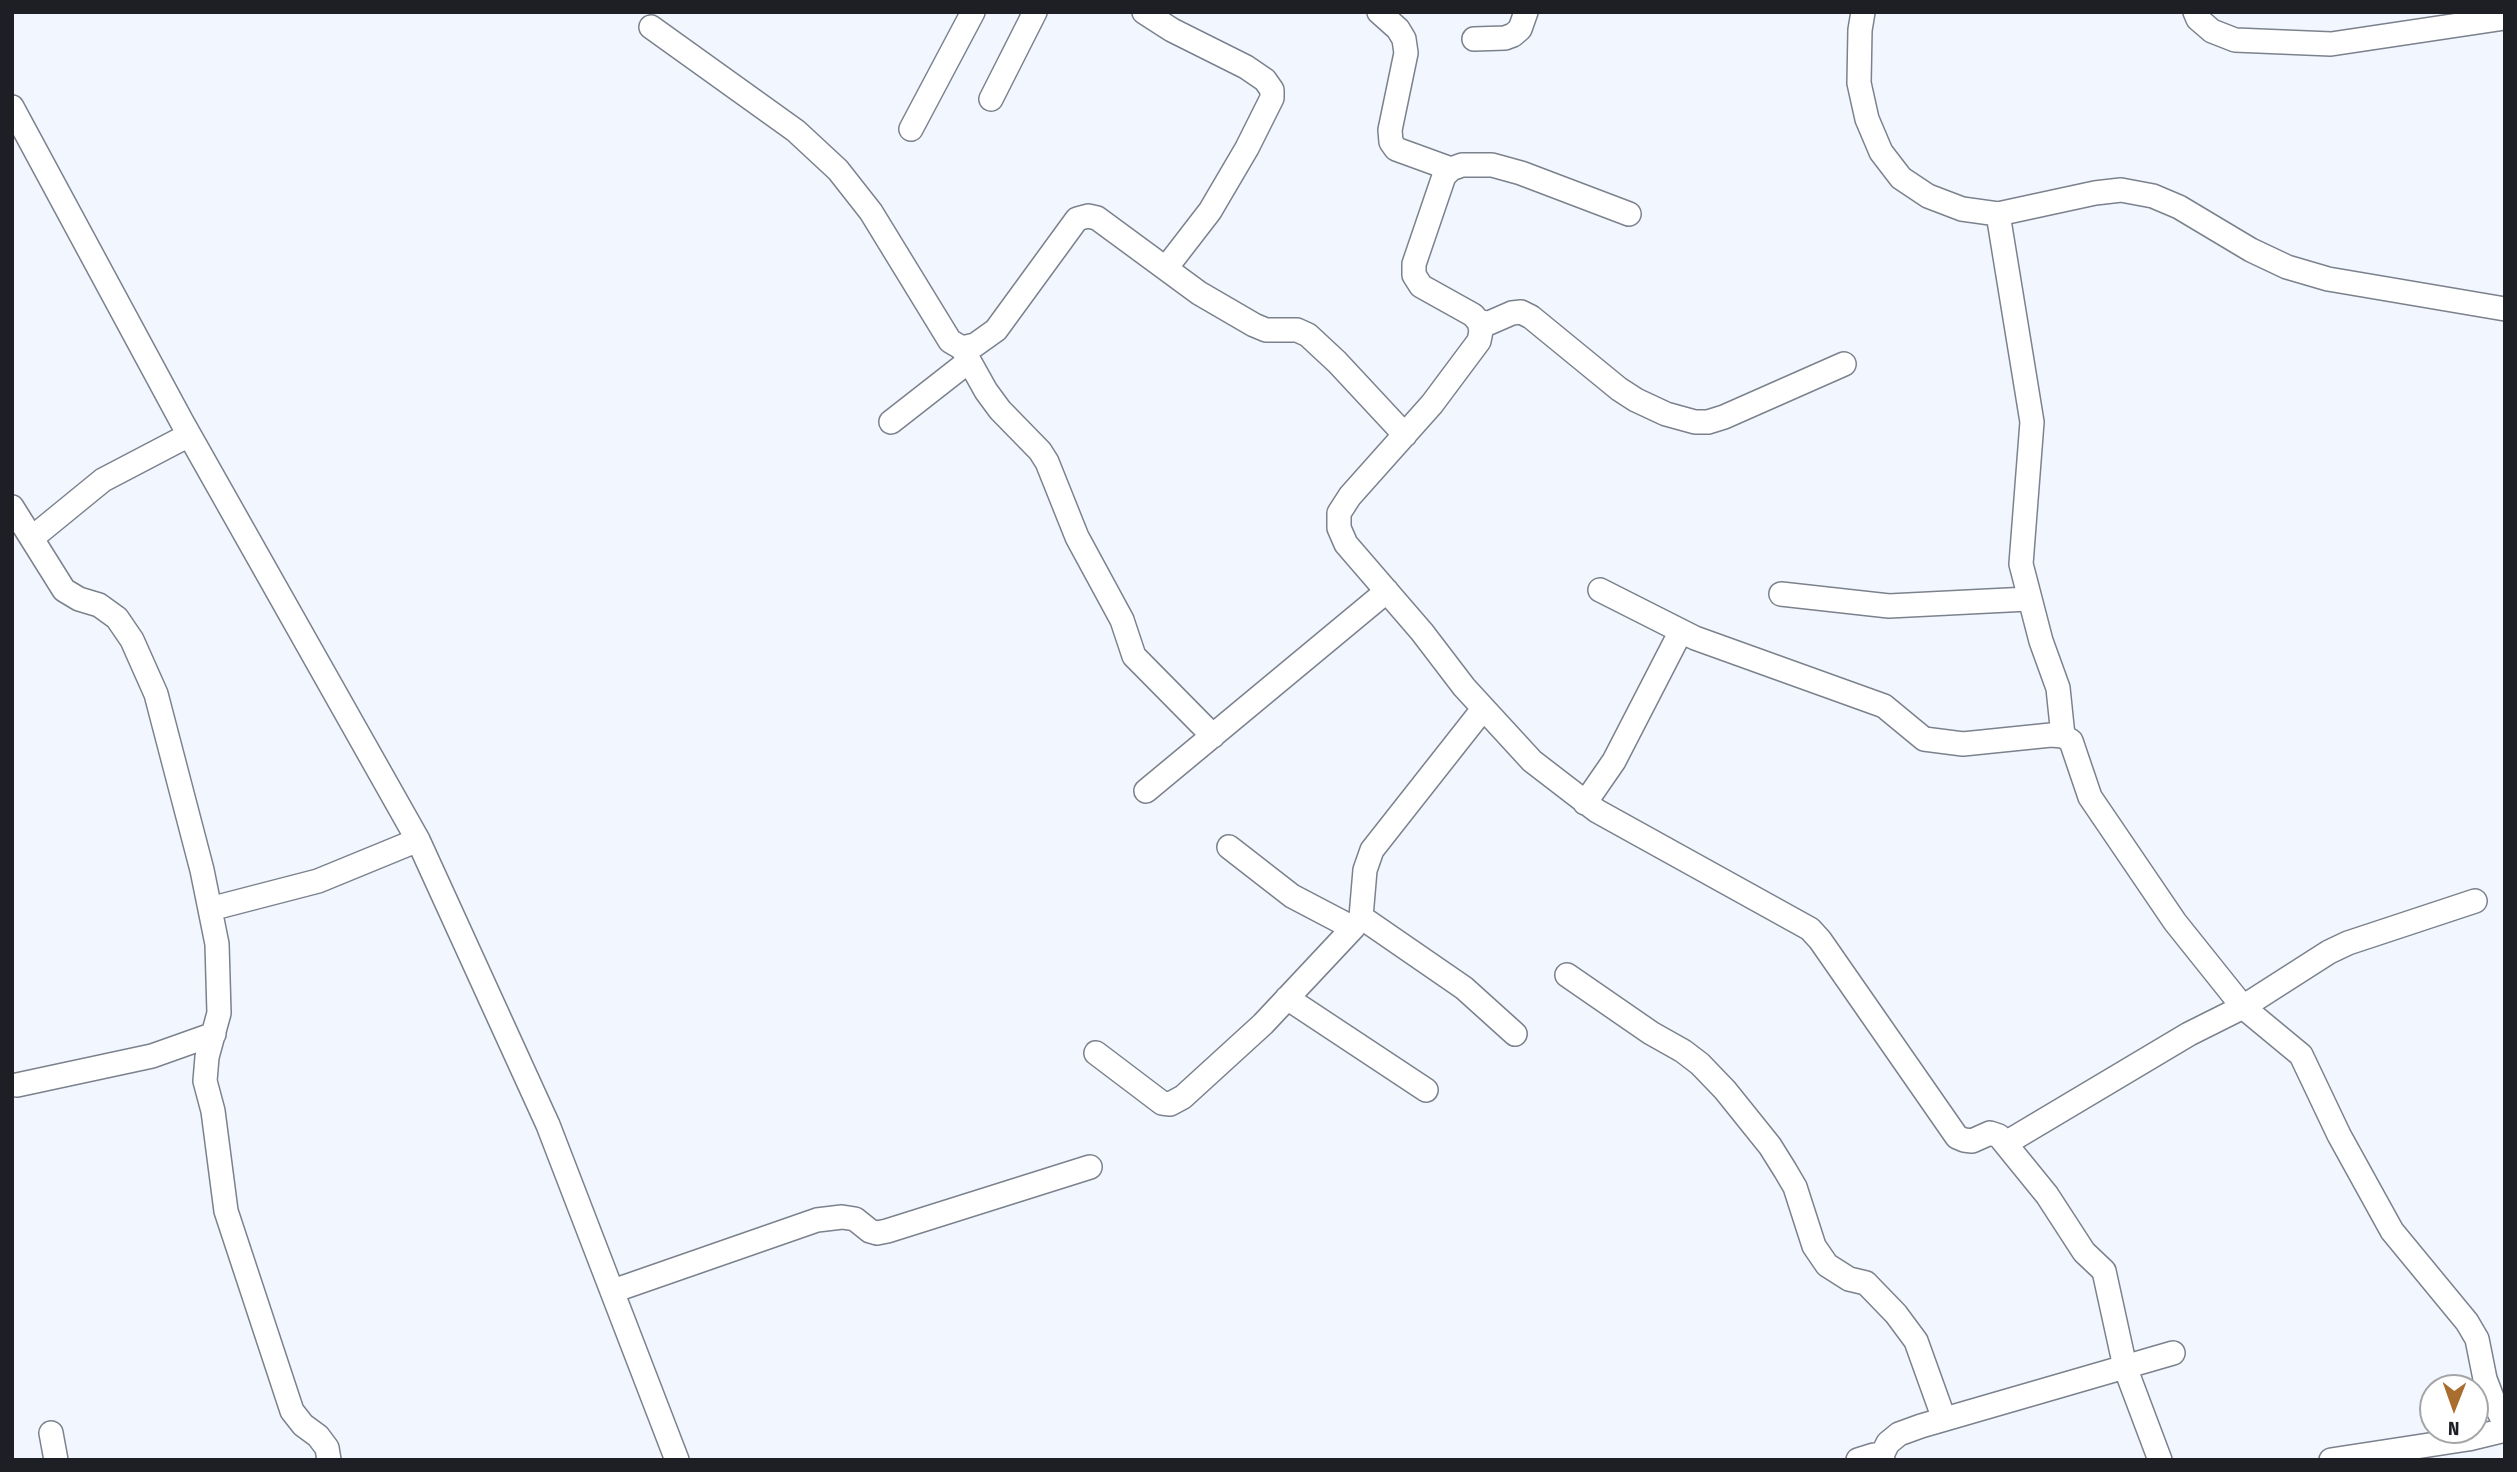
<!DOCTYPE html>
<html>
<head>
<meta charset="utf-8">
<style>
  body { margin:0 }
  #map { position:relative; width:2517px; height:1472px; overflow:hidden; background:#f2f6fe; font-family:"Fira Sans Condensed",sans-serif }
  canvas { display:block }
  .frame { position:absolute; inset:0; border:14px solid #1d1f24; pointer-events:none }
  .north { position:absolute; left:2419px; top:1374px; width:70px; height:70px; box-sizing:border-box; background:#fff; border:2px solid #a5a5a7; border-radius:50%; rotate:181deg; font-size:19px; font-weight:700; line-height:28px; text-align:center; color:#1d1f24 }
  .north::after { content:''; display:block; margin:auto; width:24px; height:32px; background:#a96d2f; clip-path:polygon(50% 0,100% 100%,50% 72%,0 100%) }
</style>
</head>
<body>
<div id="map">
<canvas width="2517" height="1472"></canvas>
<div class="frame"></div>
<div class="north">N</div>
</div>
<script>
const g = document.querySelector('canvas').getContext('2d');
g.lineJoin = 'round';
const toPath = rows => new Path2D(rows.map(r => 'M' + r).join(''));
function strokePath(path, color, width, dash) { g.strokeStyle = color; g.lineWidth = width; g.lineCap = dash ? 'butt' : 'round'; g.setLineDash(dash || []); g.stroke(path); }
const street = toPath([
  [1144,12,1172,30,1246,67,1265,80,1272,90,1272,98,1247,148,1210,211,1166,268],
  [1379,12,1398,29,1404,39,1406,53,1390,130,1391,142,1396,149,1451,169],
  [1863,12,1860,30,1859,83,1867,119,1881,152,1901,178,1928,196,1962,209,1998,214,2095,193,2121,190,2153,196,2179,207,2251,250,2287,267,2328,279,2505,309],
  [2195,12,2198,19,2212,31,2235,40,2331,44,2505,18],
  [651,27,796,131,838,170,871,212,950,341,962,348,975,345,996,330,1077,219,1088,216,1097,218,1199,293,1254,325,1266,330,1297,330,1308,335,1337,362,1405,435],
  [1474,39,1505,38,1513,35,1520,29,1526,12],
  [991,99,1035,12],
  [12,107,182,422,418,840,548,1125,677,1460],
  [911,129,973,12],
  [1629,214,1521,173,1492,165,1462,165,1451,169,1444,176,1414,264,1414,275,1421,286,1473,315,1479,322,1481,331,1479,341,1432,404,1350,496,1339,513,1339,528,1346,544,1422,632,1464,687,1532,761,1597,811,1810,929,1820,940,1957,1137,1964,1140,1972,1141,1990,1133,1999,1136,2047,1195,2084,1252,2104,1271,2125,1367,2160,1460],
  [1998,214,2032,422,2021,564,2041,641,2058,688,2063,736],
  [1479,322,1489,323,1512,313,1521,312,1531,317,1619,389,1636,400,1666,414,1695,422,1708,422,1724,417,1844,364],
  [962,348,986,391,1000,410,1040,451,1047,462,1077,537,1122,620,1134,656,1213,736],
  [891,422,969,361],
  [12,507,64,590,79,599,99,605,117,618,132,640,156,694,202,870,217,944,219,1013,207,1057,205,1081,213,1111,226,1211,292,1411,303,1425,318,1436,327,1448,329,1460],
  [32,538,103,480,189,435],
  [1600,590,1695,638,1884,706,1924,739,1963,744,2051,735,2063,736,2071,741,2090,797,2175,922,2243,1007,2301,1055,2339,1135,2392,1231,2467,1322,2477,1339,2485,1379,2493,1400,2505,1424],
  [1781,594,1889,606,2028,599],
  [1146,791,1387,591],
  [1585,803,1614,761,1681,631],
  [1229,847,1292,896,1353,928],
  [210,909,318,881,418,840],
  [1361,917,1464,988,1515,1034],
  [1567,975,1651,1033,1683,1051,1700,1064,1725,1090,1770,1146,1785,1170,1795,1187,1814,1246,1827,1265,1849,1279,1866,1283,1896,1314,1916,1341,1944,1419],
  [1287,998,1426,1090],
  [1096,1053,1162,1103,1170,1104,1183,1097,1263,1024,1353,928,1361,917,1365,870,1372,850,1483,709],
  [17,1085,152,1056,214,1034],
  [2006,1143,2189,1034,2243,1007,2329,952,2348,943,2475,901],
  [613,1291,817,1220,842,1217,855,1219,870,1231,877,1233,887,1231,1090,1167],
  [51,1433,56,1460],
  [1881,1457,1888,1443,1899,1434,1921,1426,2173,1353],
  [1858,1460,1874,1455,1883,1460],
  [2331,1460,2468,1439,2505,1430]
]);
strokePath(street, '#7b828d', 26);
strokePath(street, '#fff', 23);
</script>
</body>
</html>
